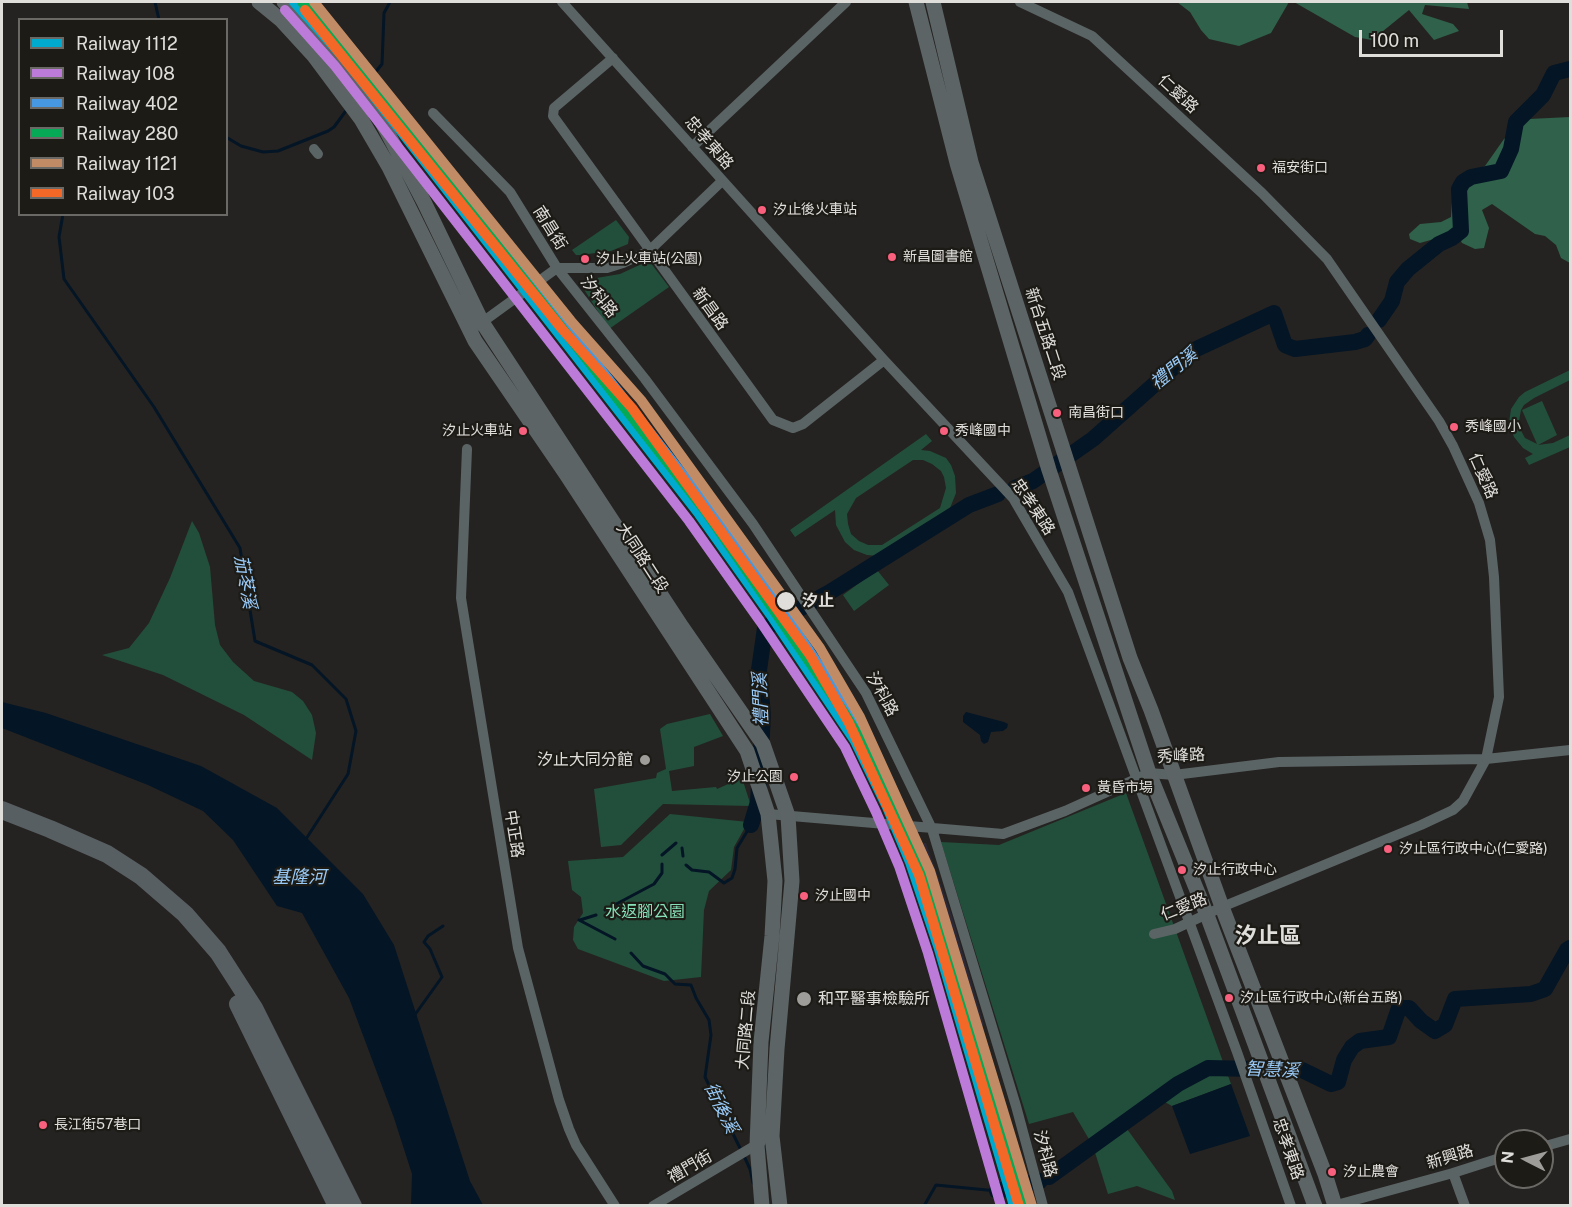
<!DOCTYPE html>
<html>
<head>
<meta charset="utf-8">
<style>
  body { margin:0 }
  #map { position:relative; width:1572px; height:1207px; overflow:hidden; background:#252321; font-family:"Public Sans",sans-serif }
  canvas { display:block }
  .frame { position:absolute; inset:0; border:3px solid #e0dedb; pointer-events:none }
  .legend { position:absolute; left:18px; top:18px; width:210px; height:198px; box-sizing:border-box; background:#1d1b16; border:2px solid #6b6965; margin:0; padding:8px 10px; list-style:none; font-size:18px; color:#e0dedb }
  .legend li { display:flex; align-items:center; gap:12px; height:30px }
  .legend b { width:30px; border:2px solid #6b6965 }
  .north { position:absolute; left:1494px; top:1129px; width:60px; height:60px; box-sizing:border-box; background:#1d1b16; border:2px solid #6b6965; border-radius:50%; rotate:276deg; font-size:16px; font-weight:700; line-height:24px; text-align:center; color:#e0dedb }
  .north::after { content:''; display:block; margin:auto; width:21px; height:27px; background:#9f9d9a; clip-path:polygon(50% 0,100% 100%,50% 72%,0 100%) }
  .scale { position:absolute; left:1359px; top:30px; width:144px; height:27px; box-sizing:border-box; border:3px solid #e0dedb; border-top:0; padding-left:8px; font-size:18px; line-height:21px; white-space:nowrap; color:#e0dedb; -webkit-text-stroke:4px #1d1b16; paint-order:stroke }
</style>
</head>
<body>
<div id="map">
<canvas width="1572" height="1207"></canvas>
<div class="frame"></div>
<ul class="legend">
<li><b style="height:8px;background:#00a9ce"></b>Railway 1112</li>
<li><b style="height:8px;background:#bd7bd9"></b>Railway 108</li>
<li><b style="height:8px;background:#4699e1"></b>Railway 402</li>
<li><b style="height:8px;background:#06aa56"></b>Railway 280</li>
<li><b style="height:8px;background:#c18c65"></b>Railway 1121</li>
<li><b style="height:8px;background:#f36827"></b>Railway 103</li>
</ul>
<div class="north">N</div>
<div class="scale">100 m</div>
</div>
<script>
const g = document.querySelector('canvas').getContext('2d');
g.lineJoin = 'round';
function fillPath(path, color) { g.fillStyle = color; g.fill(path, 'evenodd'); }
const toPath = rows => new Path2D(rows.map(r => 'M' + r).join(''));
function strokePath(path, color, width, dash) { g.strokeStyle = color; g.lineWidth = width; g.lineCap = dash ? 'butt' : 'round'; g.setLineDash(dash || []); g.stroke(path); }
function label(font, color, halo, rows, align = 'center') {
  g.font = font + ' "Public Sans","Noto Sans TC",sans-serif'; g.lineWidth = 4.5; g.setLineDash([]); g.textBaseline = 'middle'; g.strokeStyle = halo; g.fillStyle = color; for (const [text, x, y, turn = 0] of rows) {
    g.save(); g.translate(x, y); g.rotate((+turn || 0) * Math.PI / 180); g.textAlign = isNaN(turn) ? turn : align; if (halo) g.strokeText(text, 0, 0); g.fillText(text, 0, 0); g.restore();
  }
}
const commercial = toPath([
  [897,842,926,843,952,916,984,1025,960,1032,929,933]
]);
const green = toPath([
  [616,220,629,237,628,244,611,251,580,255,576,255,572,250],
  [646,262,650,262,669,287,609,329,585,291,582,283,585,280,620,274],
  [1570,370,1570,380,1534,398,1524,405,1521,410,1519,421,1519,427,1525,438,1537,444,1522,410,1542,401,1557,435,1538,445,1553,443,1570,435,1570,447,1529,465,1525,458,1533,454,1523,448,1514,437,1509,423,1511,409,1519,397,1525,392],
  [926,434,932,441,921,450,930,451,946,458,951,465,955,476,956,493,948,513,887,554,878,556,867,555,854,550,845,542,836,525,835,510,795,537,790,530],
  [913,460,923,460,932,464,941,471,944,477,946,488,940,508,882,545,868,545,859,541,851,534,848,524,847,514,856,498],
  [192,521,199,533,210,567,215,625,220,645,233,662,254,681,292,692,303,701,312,715,316,733,312,760,244,715,163,675,102,655,129,648,149,623,170,578],
  [877,570,889,585,854,611,843,595],
  [710,714,723,736,694,747,694,766,669,771,672,791,716,787,717,789,742,778,751,806,663,804,621,845,601,847,594,789,656,778,657,773,666,769,660,729,667,724],
  [1126,793,1231,1084,1172,1106,1163,1101,1127,1129,1172,1191,1175,1200,1137,1186,1108,1194,1093,1146,1073,1112,1029,1124,941,842,999,845],
  [670,814,748,822,734,847,731,870,709,891,704,910,701,977,664,981,578,949,573,940,574,927,583,913,581,897,572,890,568,861,623,857]
]);
const forest = toPath([
  [1177,2,1289,2,1271,33,1239,46,1209,39,1201,30,1190,12],
  [1294,2,1467,2,1469,9,1425,5,1422,14,1453,24,1459,31,1434,40,1409,10,1372,40,1355,37],
  [1570,117,1570,263,1561,258,1556,245,1545,236,1535,234,1492,204,1482,210,1489,228,1484,248,1475,249,1462,243,1459,237,1452,234,1420,243,1410,239,1409,234,1420,224,1441,222,1451,217,1453,186,1462,177,1485,166,1504,139,1529,119]
]);
const water = toPath([
  [2,702,46,713,201,766,277,808,363,894,394,945,470,1181,483,1205,411,1205,412,1174,394,1118,349,998,302,913,277,906,233,840,203,811,148,785,2,728],
  [966,712,1004,722,1008,724,1007,728,1003,731,991,732,988,742,984,744,981,741,980,735,963,722,963,716],
  [1231,1084,1250,1136,1190,1154,1172,1106]
]);
const stream = toPath([
  [155,2,159,20],
  [363,88,382,64,384,13,390,2],
  [226,137,241,146,263,152,278,151,328,131,334,127,348,108],
  [63,214,59,237,64,279,154,407,240,548,255,641,312,665,346,699,356,731,348,774,306,839],
  [682,848,683,856],
  [662,855,676,843],
  [686,865,692,870,709,872,724,883,732,878,735,869,737,848,751,825],
  [605,910,654,884,662,873,662,864],
  [579,920,615,939],
  [580,920,596,915],
  [631,953,643,966,665,974,675,984,691,985,696,998,709,1020,711,1035,705,1077,741,1150],
  [414,1016,442,977,430,949,424,942,428,936,443,926],
  [744,1156,750,1169,753,1183],
  [924,1206,936,1185,997,1191]
]);
const river = toPath([
  [1379,320,1392,301,1397,282,1408,269,1439,244,1452,238,1461,231,1459,189,1463,182,1471,177,1501,171,1511,149,1516,122,1543,95,1554,73,1570,69],
  [1015,488,1033,481,1093,439,1192,351,1274,313,1285,345,1295,349,1355,342,1365,339,1368,335],
  [751,825,758,802,763,716,759,670,765,628,830,592,969,505,998,494],
  [1049,1177,1178,1084,1208,1068,1302,1070,1331,1084,1338,1082,1344,1060,1352,1047,1360,1041,1389,1037,1399,1008,1409,1008,1421,1021,1435,1031,1445,1025,1455,999,1531,994,1545,989,1567,950,1570,948],
  [997,1191,1040,1181]
]);
const street = toPath([
  [562,2,884,360,1013,498,1068,592,1237,1052,1291,1206],
  [1020,2,1092,36,1262,193,1327,259,1439,421,1453,446,1479,503,1490,540,1494,577,1499,697,1486,759,1463,801,1453,810,1421,825,1222,907,1175,929,1154,934],
  [613,58,554,108,553,116,773,420,793,428,803,424,884,360],
  [433,113,510,192,557,268,645,379,753,524,866,693,932,829,1016,1106,1043,1206],
  [692,147,846,2],
  [314,149,318,154],
  [557,268,607,268,623,263,649,251,722,181],
  [477,326,557,268],
  [467,449,461,598,518,948,559,1100,569,1129,576,1145,615,1206],
  [768,814,1003,834,1065,811,1149,773,1174,775,1279,762,1486,759,1570,750],
  [1542,1147,1570,1139],
  [1453,1173,1465,1206],
  [653,1206,761,1142],
  [1333,1206,1453,1173,1506,1156]
]);
const secondary = toPath([
  [285,17,304,2]
]);
const primary = toPath([
  [259,2,281,20,314,56,361,119,389,167,475,341,566,474,747,751,768,814,775,881,772,936,761,1042,757,1145,762,1206],
  [284,2,310,26,375,109,424,202,482,322,682,627,763,744,788,816,792,881,777,1049,772,1136,780,1206],
  [916,2,957,163,1049,470,1149,773,1207,915,1315,1206],
  [933,2,971,162,1130,658,1151,710,1222,907,1325,1174,1335,1206]
]);
const highway = toPath([
  [2,810,50,829,107,854,141,876,185,914,218,952,254,1008,353,1206],
  [238,1004,337,1206]
]);
const rail = toPath([
  [986,1057,1016,1179],
  [981,1091,1001,1149],
  [1009,1172,1020,1206]
]);
const rail1 = toPath([
  [294,2,344,58,699,514,770,614,855,741,887,807,910,862,939,949,1014,1206]
]);
const rail2 = toPath([
  [285,10,335,66,689,521,760,621,845,747,876,812,899,866,928,953,1001,1206]
]);
const rail3 = toPath([
  [310,2,353,51,708,507,780,607,865,734,898,802,921,858,951,946,1026,1203]
]);
const rail4 = toPath([
  [302,2,386,103,706,512,843,711,874,761,910,844,932,903,1023,1206]
]);
const rail5 = toPath([
  [314,2,571,321,641,400,820,648,860,717,930,871,1032,1206]
]);
const rail6 = toPath([
  [305,10,562,329,632,408,810,655,849,723,919,875,1019,1206]
]);
const markers = [
  [1261,168,5,"#f8607d"],
  [762,210,5,"#f8607d"],
  [892,257,5,"#f8607d"],
  [585,259,5,"#f8607d"],
  [1057,413,5,"#f8607d"],
  [1454,427,5,"#f8607d"],
  [523,431,5,"#f8607d"],
  [944,431,5,"#f8607d"],
  [786,601,10,"#e0dedb"],
  [645,760,6,"#9f9d9a"],
  [794,777,5,"#f8607d"],
  [1086,788,5,"#f8607d"],
  [1388,849,5,"#f8607d"],
  [1182,870,5,"#f8607d"],
  [804,896,5,"#f8607d"],
  [1229,998,5,"#f8607d"],
  [804,999,8,"#9f9d9a"],
  [43,1125,5,"#f8607d"],
  [1332,1172,5,"#f8607d"]
];
const busNames = [
  ["福安街口",1272,168],
  ["汐止後火車站",773,210],
  ["新昌圖書館",903,257],
  ["汐止火車站(公園)",596,259],
  ["南昌街口",1068,413],
  ["秀峰國小",1465,427],
  ["汐止火車站",512,431,"right"],
  ["秀峰國中",955,431],
  ["汐止公園",783,777,"right"],
  ["黃昏市場",1097,788],
  ["汐止區行政中心(仁愛路)",1399,849],
  ["汐止行政中心",1193,870],
  ["汐止國中",815,896],
  ["汐止區行政中心(新台五路)",1240,998],
  ["長江街57巷口",54,1125],
  ["汐止農會",1343,1172]
];
const streetNames = [
  ["仁愛路",1178,94,43],
  ["忠孝東路",709,143,49],
  ["南昌街",550,228,58],
  ["汐科路",599,297,51],
  ["新昌路",710,309,54],
  ["新台五路二段",1045,334,72],
  ["仁愛路",1483,476,66],
  ["忠孝東路",1033,507,56],
  ["大同路二段",642,558,57],
  ["汐科路",882,694,61],
  ["秀峰路",1181,756,-3],
  ["中正路",514,834,81],
  ["仁愛路",1184,907,-22],
  ["大同路二段",746,1030,-85],
  ["忠孝東路",1288,1149,71],
  ["汐科路",1045,1154,75],
  ["新興路",1450,1157,-17],
  ["禮門街",690,1167,-30]
];
const stopNames = [
  ["汐止",802,601]
];
const poiNames = [
  ["汐止大同分館",633,760],
  ["和平醫事檢驗所",818,999,"left"]
];
const parkNames = [
  ["水返腳公園",645,912]
];
const waterNames = [
  ["禮門溪",1174,369,-39],
  ["茄苳溪",245,582,80],
  ["禮門溪",761,700,-92],
  ["基隆河",299,877],
  ["智慧溪",1272,1070,3],
  ["街後溪",721,1108,64]
];
const districtNames = [
  ["汐止區",1268,936]
];
fillPath(commercial, '#2c2836');
fillPath(green, '#224f3c');
fillPath(forest, '#2f614b');
fillPath(water, '#041525');
strokePath(stream, '#041525', 3);
strokePath(river, '#041525', 16);
strokePath(street, '#5b6465', 10);
strokePath(secondary, '#555c5c', 14);
strokePath(primary, '#5c6465', 15);
strokePath(highway, '#585f62', 18);
strokePath(rail, '#585a5a', 3, [8, 8]);
strokePath(rail1, '#00a9ce', 10);
strokePath(rail2, '#bd7bd9', 10);
strokePath(rail3, '#4699e1', 10);
strokePath(rail4, '#06aa56', 10);
strokePath(rail5, '#c18c65', 10);
strokePath(rail6, '#f36827', 10);
for (const [x, y, r, color] of markers) { const dot = new Path2D(); dot.arc(x, y, r, 0, 2 * Math.PI); g.fillStyle = color; g.fill(dot); strokePath(dot, '#1d1b16', 2); }
label('14px', '#e0dedb', '#1d1b16', busNames, 'left');
label('16px', '#e0dedb', '#1d1b16', streetNames);
label('bold 16px', '#e0dedb', '#1d1b16', stopNames, 'left');
label('16px', '#e0dedb', '#1d1b16', poiNames, 'right');
label('16px', '#85dfb7', '#1d1b16', parkNames);
label('italic 18px', '#98caf8', '#1d1b16', waterNames);
label('bold 22px', '#e0dedb', '#1d1b16', districtNames);
</script>
</body>
</html>
